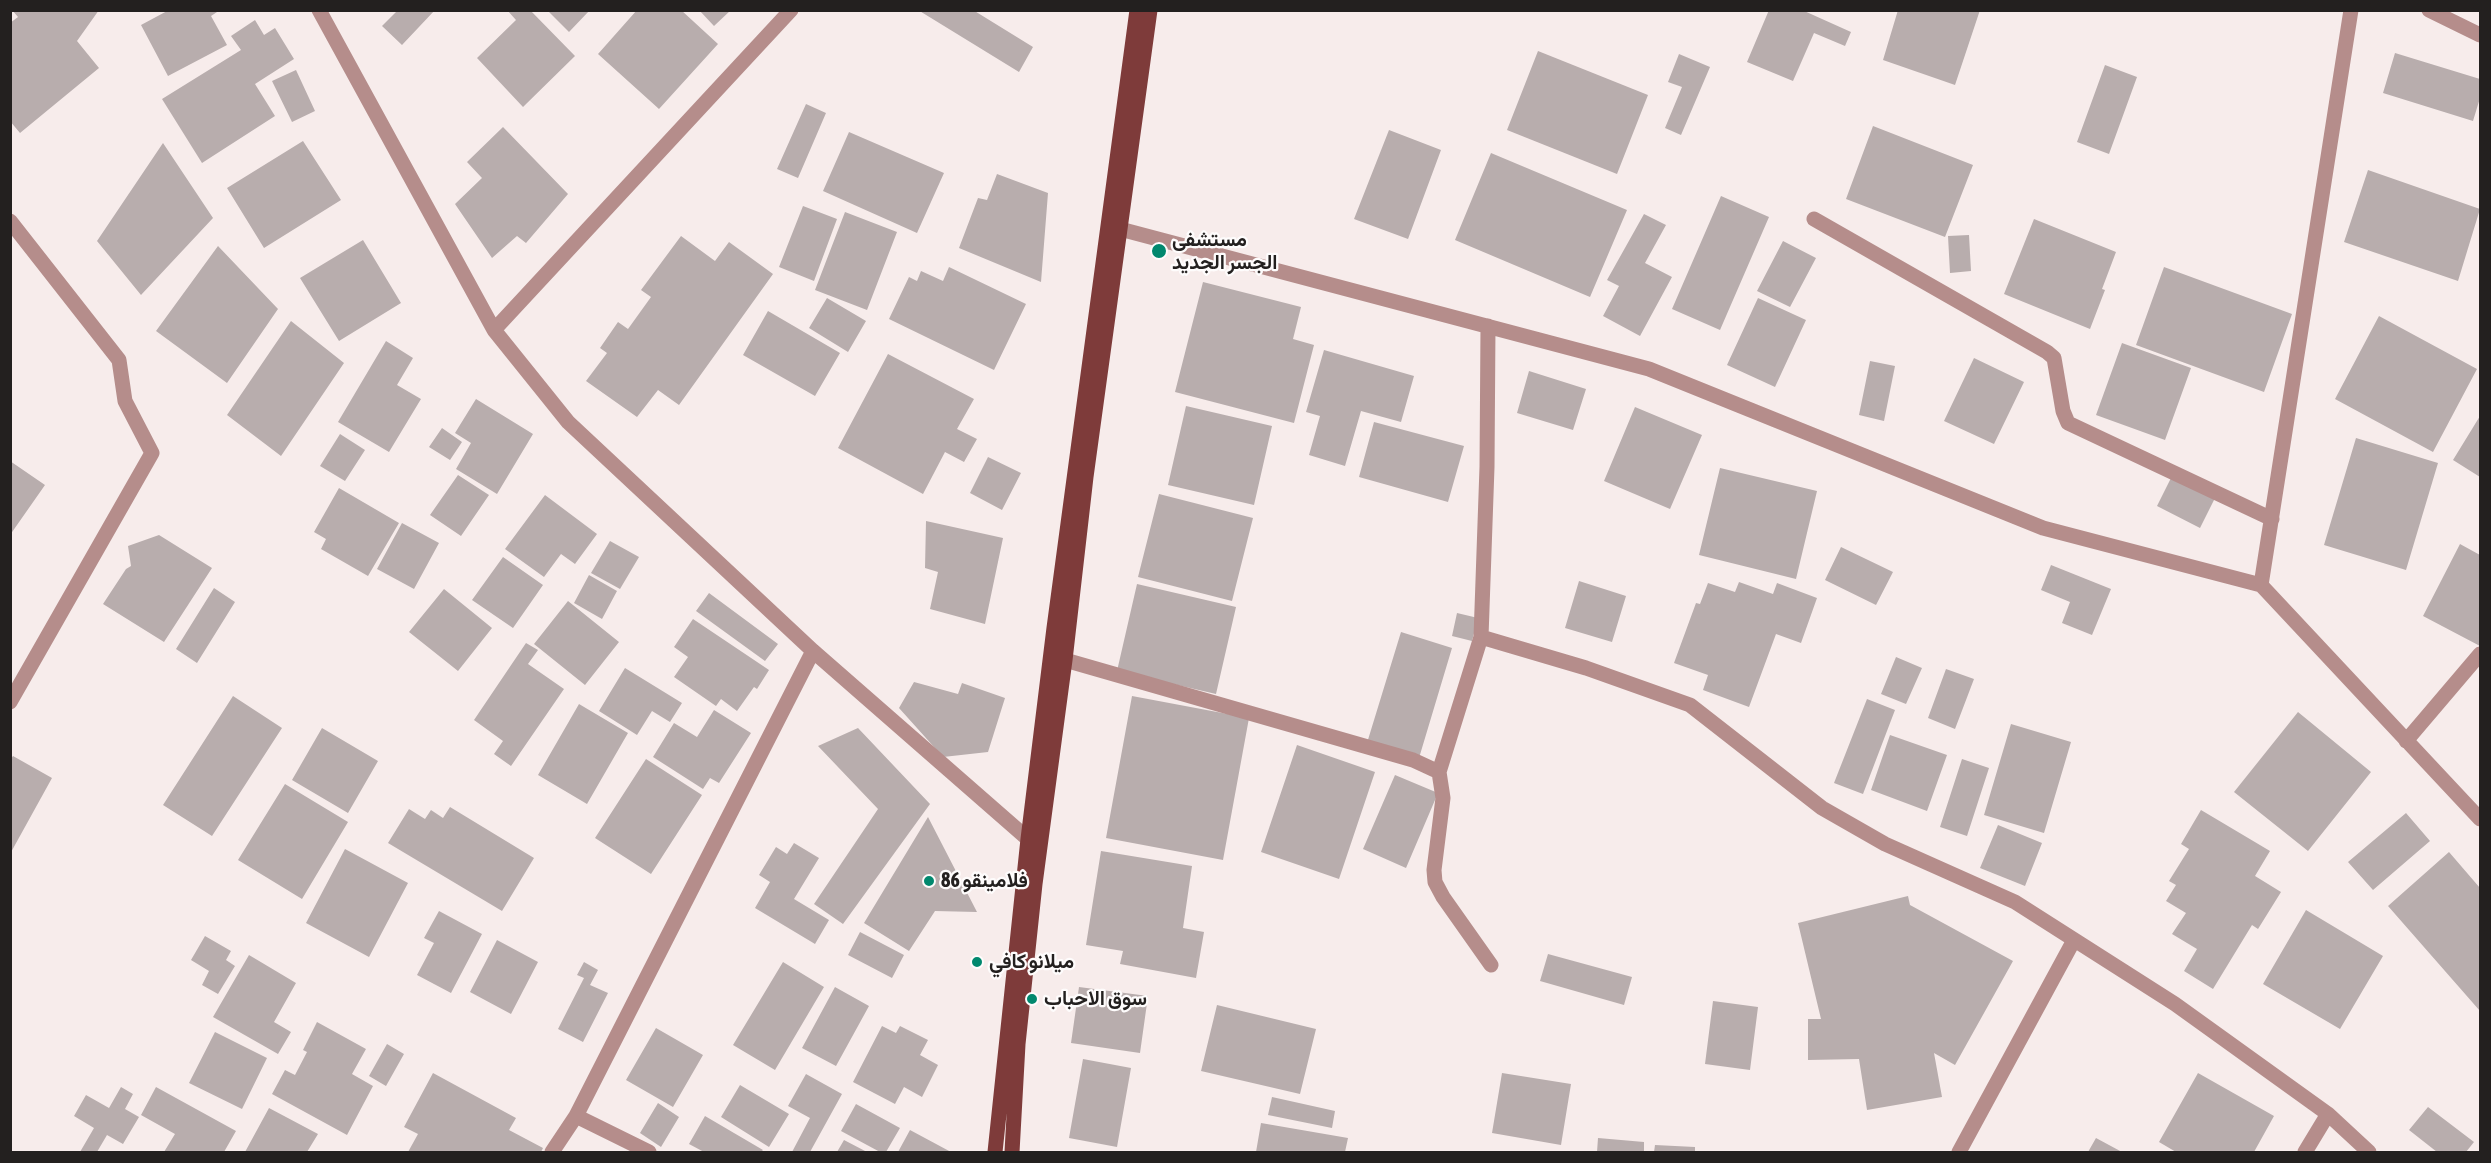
<!DOCTYPE html>
<html>
<head>
<meta charset="utf-8">
<style>
  body { margin:0 }
  #map { position:relative; width:2491px; height:1163px; overflow:hidden; background:#f7eceb; font-family:"Asap Condensed",sans-serif }
  canvas { display:block }
  .frame { position:absolute; inset:0; border:12px solid #23201f; pointer-events:none }
</style>
</head>
<body>
<div id="map">
<canvas width="2491" height="1163"></canvas>
<div class="frame"></div>
</div>
<script>
const g = document.querySelector('canvas').getContext('2d');
g.lineJoin = 'round';
function fillPath(path, color) { g.fillStyle = color; g.fill(path, 'evenodd'); }
const toPath = rows => new Path2D(rows.map(r => 'M' + r).join(''));
function strokePath(path, color, width, dash) { g.strokeStyle = color; g.lineWidth = width; g.lineCap = dash ? 'butt' : 'round'; g.setLineDash(dash || []); g.stroke(path); }
function label(font, color, halo, rows, align = 'center') {
  g.font = font + ' "Asap Condensed",Vazirmatn,sans-serif'; g.lineWidth = 4.5; g.setLineDash([]); g.textBaseline = 'middle'; g.strokeStyle = halo; g.fillStyle = color; for (const [text, x, y, turn = 0] of rows) {
    g.save(); g.translate(x, y); g.rotate((+turn || 0) * Math.PI / 180); g.textAlign = isNaN(turn) ? turn : align; if (halo) g.strokeText(text, 0, 0); g.fillText(text, 0, 0); g.restore();
  }
}
const building = toPath([
  [12,10,99,10,77,41,99,68,20,133,10,121,10,23,18,17],
  [169,10,220,10,211,16,227,45,168,76,141,25],
  [398,10,435,10,402,45,382,26],
  [507,10,530,10,575,56,523,107,477,58,516,20],
  [547,10,590,10,569,32],
  [637,10,681,10,718,44,659,109,598,54],
  [699,10,731,10,714,26],
  [918,10,973,10,1033,47,1019,72],
  [1769,10,1802,10,1851,32,1845,46,1814,33,1793,81,1747,62],
  [1898,10,1980,10,1955,85,1883,60],
  [255,20,264,35,275,28,294,59,255,84,275,116,202,163,162,99,241,50,231,36],
  [1538,51,1648,95,1617,174,1507,130],
  [2395,53,2480,79,2480,98,2473,121,2383,93],
  [1679,54,1710,67,1681,135,1665,128,1682,87,1668,82],
  [2105,65,2137,77,2109,154,2077,142],
  [296,70,315,111,292,122,272,81],
  [806,104,826,113,798,178,777,169],
  [1873,126,1973,165,1945,237,1846,199],
  [503,127,568,194,526,243,517,236,492,258,455,204,482,178,467,162],
  [1389,130,1441,150,1408,239,1354,219],
  [849,132,944,173,917,233,823,191],
  [303,141,341,200,264,248,227,188],
  [163,143,213,218,141,295,97,241],
  [1491,153,1627,210,1590,297,1455,240],
  [2368,170,2480,209,2458,281,2344,242],
  [997,174,1048,193,1041,282,959,248,978,198,987,200],
  [1721,196,1769,217,1720,330,1672,309],
  [803,206,837,219,814,281,779,267],
  [845,212,897,232,867,310,815,290],
  [1644,214,1666,225,1645,263,1672,277,1640,336,1603,316,1619,286,1607,280],
  [2034,219,2116,252,2102,289,2105,290,2090,329,2004,294],
  [1969,235,1971,271,1950,273,1948,236],
  [681,236,715,261,729,242,773,274,679,405,658,390,637,417,586,381,607,353,600,348,618,322,628,329,651,297,641,290],
  [363,240,401,303,339,341,300,278],
  [1783,241,1816,258,1790,307,1757,291],
  [218,246,278,309,227,383,156,331],
  [949,267,1026,304,994,370,889,319,909,277,917,281,921,271,943,281],
  [2164,267,2292,314,2264,392,2136,345],
  [1203,282,1301,307,1293,339,1314,345,1294,423,1175,392],
  [827,298,866,321,848,352,809,328],
  [1758,298,1806,320,1775,387,1727,365],
  [768,311,840,353,815,396,743,355],
  [2379,316,2477,369,2433,452,2335,399],
  [291,321,344,363,281,456,227,415],
  [386,341,413,358,397,385,421,399,389,452,338,422],
  [2122,343,2191,368,2165,440,2096,415],
  [1324,350,1414,376,1401,422,1361,411,1345,466,1309,455,1320,416,1306,412],
  [888,354,974,399,957,429,977,439,964,462,945,452,923,494,838,448],
  [1974,358,2024,382,1994,444,1944,421],
  [1870,361,1895,366,1884,421,1859,415],
  [1529,371,1586,389,1573,430,1517,413],
  [476,399,533,434,497,494,456,469,471,443,455,433],
  [1186,406,1272,426,1254,505,1168,485],
  [1635,407,1702,435,1670,509,1604,481],
  [2480,416,2480,477,2453,460],
  [1374,422,1464,446,1448,502,1359,477],
  [442,428,462,442,450,460,429,447],
  [340,434,365,450,345,481,320,466],
  [2356,438,2438,463,2406,570,2324,545],
  [988,457,1021,473,1002,510,970,493],
  [10,461,45,485,10,535],
  [1720,468,1817,491,1796,579,1699,555],
  [2173,474,2216,496,2200,528,2157,506],
  [458,475,489,495,461,536,430,515],
  [339,488,399,523,368,576,321,549,326,539,314,532],
  [1159,494,1253,518,1232,601,1138,577],
  [545,495,597,534,575,564,561,554,544,577,505,549],
  [926,521,1003,538,985,624,930,609,938,572,925,568],
  [402,523,439,543,414,589,377,569],
  [159,535,212,568,164,642,103,604,126,569,131,566,128,546],
  [610,541,639,557,620,589,591,573],
  [2460,544,2480,555,2480,646,2423,616],
  [1841,547,1893,572,1876,605,1825,580],
  [503,557,543,585,513,628,472,600],
  [2051,565,2111,589,2092,635,2062,623,2070,602,2041,590],
  [589,575,617,591,602,619,574,603],
  [1579,581,1626,596,1612,642,1565,628],
  [1739,582,1773,594,1777,583,1817,598,1801,643,1776,634,1749,707,1703,690,1708,675,1674,663,1696,603,1700,604,1708,583,1735,592],
  [1137,584,1236,607,1216,694,1117,671],
  [214,588,235,602,197,663,176,649],
  [444,589,492,628,458,671,409,632],
  [709,593,778,644,765,661,696,611],
  [568,601,619,642,585,685,534,644],
  [1457,613,1478,618,1472,641,1452,636],
  [693,619,769,670,757,689,754,687,737,711,721,699,716,706,674,677,688,657,674,647],
  [1401,632,1452,648,1419,758,1367,743],
  [526,643,538,650,528,664,564,689,511,766,494,754,503,741,474,720],
  [1896,657,1922,668,1906,704,1881,694],
  [625,668,682,703,670,722,652,711,637,735,599,711],
  [1946,669,1974,679,1955,729,1928,718],
  [914,682,958,694,962,683,1005,698,988,752,943,757,899,708],
  [233,696,282,728,212,836,163,805],
  [1132,696,1249,718,1223,860,1106,838],
  [1867,699,1895,710,1863,794,1834,783],
  [579,704,628,733,587,804,538,775],
  [714,710,751,733,719,783,710,778,703,789,653,757,674,723,697,737],
  [2298,712,2371,772,2308,851,2234,792],
  [2011,724,2071,742,2044,833,1984,815],
  [322,728,378,761,348,813,292,780],
  [858,728,930,804,843,924,814,904,878,809,818,746],
  [1890,735,1947,755,1927,811,1871,790],
  [1297,745,1375,772,1339,879,1261,852],
  [13,756,52,778,10,854,10,760],
  [646,759,702,795,651,874,595,838],
  [1962,759,1989,768,1967,836,1940,827],
  [1395,775,1438,793,1406,868,1363,849],
  [285,784,348,822,302,899,238,860],
  [450,807,534,858,502,911,388,843,409,809,425,819,431,810,443,818],
  [2201,810,2270,851,2255,876,2281,892,2258,929,2252,925,2213,989,2184,971,2197,949,2172,934,2186,913,2166,901,2176,885,2169,881,2189,849,2181,844],
  [2406,813,2430,841,2373,890,2348,862],
  [928,817,977,912,935,911,909,951,864,923],
  [1998,825,2042,843,2025,886,1980,868],
  [794,843,819,858,794,899,829,920,815,944,755,908,770,882,759,875,776,847,787,854],
  [345,849,408,883,369,957,306,923],
  [1101,851,1192,866,1183,928,1204,932,1196,978,1120,964,1123,951,1086,945],
  [2449,852,2480,888,2480,1011,2388,906],
  [1908,896,1910,905,2013,961,1955,1065,1934,1053,1942,1097,1867,1110,1859,1059,1808,1060,1808,1019,1821,1019,1798,923],
  [2306,910,2383,956,2340,1029,2263,984],
  [439,911,482,934,451,993,417,975,434,943,424,938],
  [860,932,904,955,892,978,848,955],
  [205,936,231,951,226,960,235,966,218,994,202,985,209,971,191,960],
  [497,940,538,962,511,1014,470,992],
  [1548,954,1632,977,1624,1005,1540,981],
  [249,955,296,983,274,1022,291,1032,278,1054,213,1017],
  [584,962,598,970,590,985,608,993,583,1042,558,1029,584,978,577,975],
  [783,962,824,987,775,1070,733,1045],
  [835,987,869,1006,836,1066,802,1048],
  [1079,987,1148,996,1140,1053,1071,1043],
  [1713,1001,1758,1007,1750,1070,1705,1064],
  [1217,1005,1316,1029,1300,1094,1201,1071],
  [317,1022,366,1049,352,1074,373,1086,347,1135,272,1094,285,1070,295,1075,307,1052,303,1050],
  [882,1026,896,1033,900,1026,928,1040,920,1055,938,1065,922,1097,904,1087,895,1104,853,1082],
  [656,1028,703,1055,673,1107,626,1080],
  [215,1032,267,1058,242,1109,189,1083],
  [387,1044,404,1054,386,1086,369,1076],
  [1083,1059,1131,1068,1117,1147,1069,1138],
  [433,1073,516,1118,509,1130,543,1148,541,1152,408,1152,418,1134,404,1127],
  [1502,1073,1571,1084,1561,1145,1492,1133],
  [2198,1073,2274,1116,2254,1152,2176,1152,2159,1142],
  [806,1074,842,1094,810,1152,792,1152,810,1118,788,1106],
  [740,1085,789,1114,769,1147,721,1117],
  [121,1087,133,1094,125,1109,139,1117,123,1144,107,1135,97,1152,80,1152,94,1128,74,1116,86,1095,109,1108],
  [156,1087,236,1131,224,1152,164,1152,175,1134,141,1115],
  [1272,1097,1335,1111,1332,1128,1268,1115],
  [658,1103,679,1117,661,1147,640,1133],
  [856,1104,900,1128,886,1152,880,1152,841,1131],
  [2428,1107,2474,1142,2466,1152,2437,1152,2409,1130],
  [269,1108,318,1134,307,1152,245,1152],
  [705,1116,763,1150,761,1152,704,1152,689,1144],
  [1261,1123,1348,1138,1345,1152,1256,1152],
  [910,1130,951,1152,898,1152],
  [1598,1138,1644,1142,1644,1152,1597,1152],
  [2096,1138,2122,1152,2088,1152],
  [844,1140,867,1152,837,1152],
  [1655,1145,1695,1147,1695,1152,1654,1152]
]);
const minor = toPath([
  [319,10,494,330,568,422,813,651,1028,839],
  [2429,10,2480,35],
  [1814,219,2047,352,2054,358,2063,411,2068,423,2272,519],
  [10,221,119,360,125,401,152,453,10,702],
  [1120,229,1649,369,2043,528,2261,585,2480,819],
  [494,330,791,10],
  [2261,585,2351,10],
  [1481,637,1586,668,1690,705,1822,808,1885,844,2015,902,2175,1004,2328,1114,2369,1152],
  [1065,660,1413,760,1439,772,1443,798,1434,870,1435,882,1443,897,1491,965],
  [2406,741,2480,654],
  [1439,772,1481,637,1487,467,1488,326],
  [552,1152,576,1116],
  [649,1152,576,1116,813,651],
  [1959,1152,2074,940],
  [2305,1152,2328,1114]
]);
const major = toPath([
  [995,1152,1028,839,1054,628,1137,10],
  [1012,1152,1018,1044,1035,884,1065,660,1086,477,1150,10]
]);
const markers = [
  [1159,251,8,"#01886e"],
  [929,881,6,"#01886e"],
  [977,962,6,"#01886e"],
  [1032,999,6,"#01886e"]
];
const poiNames = [
  ["مستشفى",1172,240],
  ["الجسر الجديد",1172,263],
  ["فلامينقو 86",941,881],
  ["ميلانو كافي",989,962],
  ["سوق الاحباب",1044,999]
];
fillPath(building, '#b8adad');
strokePath(minor, '#b58d8b', 15);
strokePath(major, '#7e3b3a', 15);
for (const [x, y, r, color] of markers) { const dot = new Path2D(); dot.arc(x, y, r, 0, 2 * Math.PI); g.fillStyle = color; g.fill(dot); strokePath(dot, '#fefcfc', 2); }
label('bold 20px', '#23201f', '#fefcfc', poiNames, 'left');
</script>
</body>
</html>
